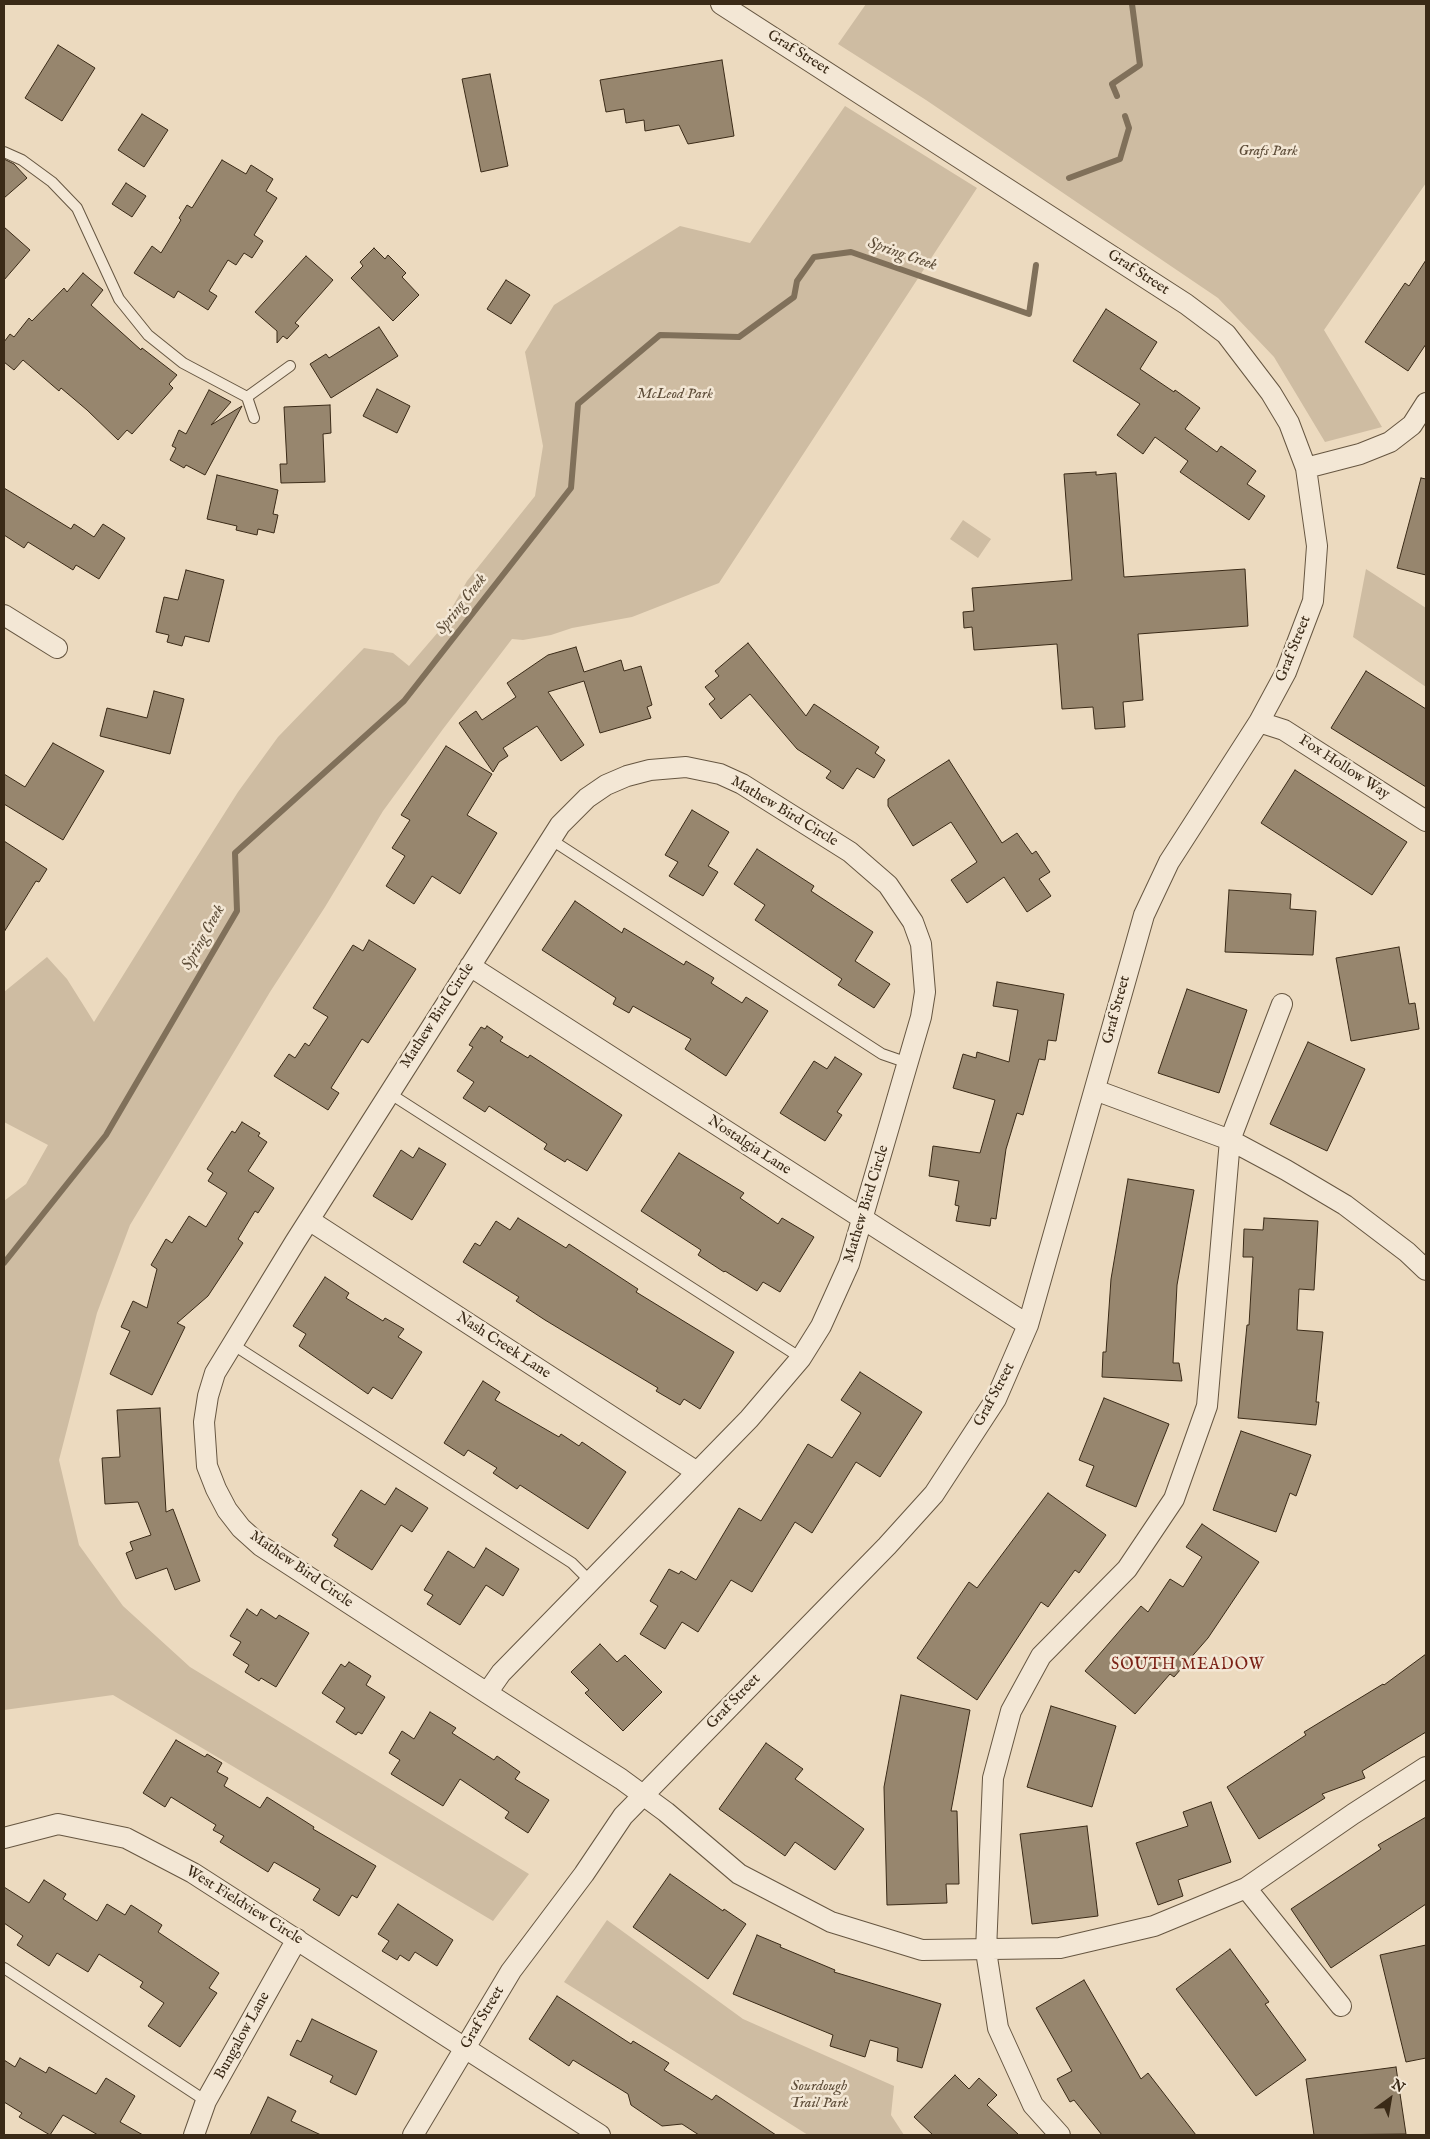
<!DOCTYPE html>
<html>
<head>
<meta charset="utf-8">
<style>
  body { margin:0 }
  #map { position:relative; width:1430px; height:2139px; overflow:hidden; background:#ecdabf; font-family:"IM FELL English",serif }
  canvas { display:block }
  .frame { position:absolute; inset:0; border:5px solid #3a2a17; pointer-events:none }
  .north { position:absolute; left:1365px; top:2074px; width:50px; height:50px; -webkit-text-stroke:4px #f3e7d5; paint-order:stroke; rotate:32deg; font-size:14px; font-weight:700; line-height:20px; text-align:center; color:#3a2a17 }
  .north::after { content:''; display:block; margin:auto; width:18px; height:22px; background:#3a2a17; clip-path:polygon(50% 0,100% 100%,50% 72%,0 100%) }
</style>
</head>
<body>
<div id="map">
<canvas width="1430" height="2139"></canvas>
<div class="frame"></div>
<div class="north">N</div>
</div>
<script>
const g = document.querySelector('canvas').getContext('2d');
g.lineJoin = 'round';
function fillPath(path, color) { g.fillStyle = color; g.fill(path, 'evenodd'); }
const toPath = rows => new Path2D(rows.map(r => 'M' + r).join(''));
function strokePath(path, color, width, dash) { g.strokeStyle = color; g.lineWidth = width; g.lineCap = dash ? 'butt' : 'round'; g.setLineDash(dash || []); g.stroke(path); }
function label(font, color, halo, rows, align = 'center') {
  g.font = font + ' "IM FELL English",serif'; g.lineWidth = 5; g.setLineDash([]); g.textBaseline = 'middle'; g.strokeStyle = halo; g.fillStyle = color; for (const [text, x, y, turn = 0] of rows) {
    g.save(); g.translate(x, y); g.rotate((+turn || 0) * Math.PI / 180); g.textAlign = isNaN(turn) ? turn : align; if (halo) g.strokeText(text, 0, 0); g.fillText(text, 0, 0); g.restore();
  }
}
const green = toPath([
  [866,4,1426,4,1426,183,1324,330,1382,427,1325,442,1274,357,1218,298,926,100,838,44],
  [845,106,977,188,719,583,632,617,572,628,551,635,523,640,512,639,443,729,383,811,325,907,270,992,130,1225,97,1313,59,1460,79,1545,123,1606,190,1667,529,1874,493,1921,113,1695,4,1710,4,1201,26,1184,48,1145,4,1122,4,992,47,957,67,979,94,1022,188,871,238,792,278,737,364,648,393,653,409,666,439,631,467,581,535,496,543,446,525,352,554,305,680,226,750,243],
  [963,520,991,539,978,558,950,539],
  [1366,569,1426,608,1426,687,1353,637],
  [607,1920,743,2019,894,2086,891,2115,904,2135,808,2135,564,1982]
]);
const stream = toPath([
  [1117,96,1112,84,1140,65,1132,4],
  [1069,178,1120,159,1129,128,1125,116],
  [4,1263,106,1135,237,911,235,853,404,701,571,488,578,404,660,335,739,337,794,297,797,281,814,257,851,252,1029,314,1036,265]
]);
const building = toPath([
  [58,45,95,68,62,121,25,98,58,45],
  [722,60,734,136,688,144,679,125,645,131,644,120,626,123,624,109,606,112,600,80,722,60],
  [490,74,508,166,481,172,462,79,490,74],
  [142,114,168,130,144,167,118,150,142,114],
  [4,159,14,164,27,178,4,198,4,159],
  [222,160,246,174,251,165,273,179,266,191,277,198,254,235,263,241,252,258,244,253,236,265,228,260,209,291,217,296,208,310,178,291,174,298,134,273,152,246,161,253,181,220,179,218,187,205,192,208,222,160],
  [126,183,146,196,132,217,112,204,126,183],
  [4,227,30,250,4,280,4,227],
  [374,248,385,259,388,255,406,273,402,277,419,295,393,321,351,278,363,266,360,262,374,248],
  [306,256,333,280,295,323,299,326,287,339,283,336,277,343,277,331,255,312,306,256],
  [1426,260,1426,344,1408,371,1365,342,1405,283,1409,286,1426,260],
  [83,273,103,290,91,305,141,350,142,348,177,375,169,384,173,388,132,434,127,430,118,440,87,410,61,388,59,391,23,360,14,370,4,362,4,342,10,334,14,337,29,318,32,321,64,288,67,292,83,273],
  [506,280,530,295,511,324,487,309,506,280],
  [1106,309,1157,342,1140,369,1174,392,1175,390,1200,408,1185,429,1217,452,1221,446,1256,471,1247,484,1265,496,1249,520,1180,472,1188,461,1155,437,1143,454,1117,435,1140,404,1073,361,1106,309],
  [379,327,398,356,331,398,310,364,326,354,329,358,379,327],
  [377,389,410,406,397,433,363,416,377,389],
  [209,390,231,402,211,425,242,406,205,475,186,465,184,468,170,460,176,448,172,446,179,430,186,434,209,390],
  [330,405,331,433,323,434,325,482,281,483,280,464,287,464,284,407,330,405],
  [1096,472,1096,475,1116,473,1124,577,1245,569,1248,626,1138,634,1143,700,1123,702,1125,727,1095,729,1093,707,1062,709,1057,644,974,650,972,627,964,628,963,612,974,611,972,588,1072,580,1064,474,1096,472],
  [217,475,278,490,273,514,278,515,274,533,258,529,257,535,236,530,237,526,207,519,217,475],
  [1421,478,1426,479,1426,575,1397,568,1421,478],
  [4,488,71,529,74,524,94,537,103,524,125,538,99,579,76,565,73,570,28,542,24,548,4,535,4,488],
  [186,570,224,580,209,642,185,636,182,646,167,642,169,635,156,632,164,597,178,600,186,570],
  [748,643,806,716,814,704,879,747,875,753,885,760,874,778,857,768,843,789,826,778,831,771,797,749,750,694,721,719,709,704,715,699,705,687,719,676,715,671,748,643],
  [576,647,584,672,621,660,624,671,641,666,652,705,647,707,651,718,600,733,584,681,548,692,584,745,561,761,537,726,503,748,508,756,499,762,493,772,459,723,476,711,482,720,516,697,507,683,548,655,576,647],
  [1366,671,1426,709,1426,787,1331,728,1366,671],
  [154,691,184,699,170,754,100,736,107,708,147,718,154,691],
  [53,743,104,771,63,840,4,804,4,774,25,787,53,743],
  [446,746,492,774,467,815,497,833,460,894,432,876,414,904,386,886,405,856,392,848,410,820,401,815,446,746],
  [949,760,1002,843,1017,833,1032,854,1036,851,1050,872,1039,879,1051,896,1027,912,1004,877,967,903,951,880,977,862,951,822,913,846,888,806,888,799,949,760],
  [1295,770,1407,842,1372,895,1261,823,1295,770],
  [692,810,729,832,708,866,718,872,703,896,669,876,678,862,665,855,692,810],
  [4,841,47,869,39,882,36,881,4,932,4,841],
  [757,849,814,886,811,891,873,932,855,961,890,984,874,1008,838,985,842,979,755,920,765,905,734,884,757,849],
  [1229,890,1291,894,1290,909,1316,911,1313,955,1225,952,1229,890],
  [575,901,622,933,624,928,684,965,686,961,714,978,711,983,742,1003,746,997,768,1011,726,1076,685,1049,691,1039,633,1006,629,1013,613,1004,616,998,542,950,575,901],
  [369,940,416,969,368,1043,362,1039,331,1088,339,1093,328,1110,274,1076,289,1054,295,1058,305,1043,309,1046,328,1017,313,1008,353,945,363,951,369,940],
  [1399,947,1409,1004,1415,1003,1419,1029,1351,1041,1336,958,1399,947],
  [997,982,1064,994,1056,1041,1048,1040,1045,1060,1039,1059,1023,1115,1017,1113,1006,1149,996,1219,991,1218,990,1226,956,1221,959,1206,955,1205,959,1181,929,1176,933,1146,980,1153,995,1100,953,1088,963,1054,976,1058,977,1052,1009,1062,1018,1010,993,1006,997,982],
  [1187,989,1247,1010,1219,1093,1158,1073,1187,989],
  [487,1026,503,1037,500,1041,528,1058,530,1055,622,1115,587,1171,567,1159,565,1162,544,1149,547,1144,489,1106,485,1112,463,1098,474,1082,457,1071,473,1047,469,1045,481,1027,485,1029,487,1026],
  [1308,1042,1365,1069,1327,1151,1270,1124,1308,1042],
  [835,1057,862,1074,837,1112,842,1115,825,1141,780,1113,814,1061,827,1069,835,1057],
  [242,1122,260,1133,258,1136,267,1142,248,1171,274,1188,258,1213,255,1211,238,1239,243,1243,208,1296,177,1323,185,1327,152,1395,110,1374,130,1331,121,1327,133,1301,147,1308,157,1269,151,1265,166,1239,172,1243,189,1216,206,1227,227,1193,208,1181,213,1173,207,1169,232,1131,235,1133,242,1122],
  [419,1148,446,1164,412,1220,373,1196,401,1150,413,1158,419,1148],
  [679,1153,744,1193,740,1198,778,1224,782,1218,814,1237,780,1292,763,1282,757,1291,725,1271,724,1272,698,1255,701,1250,641,1211,679,1153],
  [1128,1179,1194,1190,1177,1285,1173,1363,1179,1363,1182,1381,1102,1377,1103,1352,1106,1352,1111,1279,1128,1179],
  [518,1218,566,1248,569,1244,638,1289,636,1292,734,1352,700,1409,684,1399,680,1405,656,1391,658,1388,545,1320,516,1301,519,1297,463,1262,475,1243,480,1246,496,1221,510,1230,518,1218],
  [1264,1218,1318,1221,1314,1290,1299,1289,1297,1330,1323,1332,1316,1402,1319,1402,1316,1425,1238,1418,1247,1325,1249,1325,1253,1257,1243,1257,1244,1229,1263,1230,1264,1218],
  [325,1277,349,1293,346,1298,383,1321,385,1318,404,1329,398,1337,422,1352,392,1399,373,1387,368,1394,299,1346,306,1334,293,1326,325,1277],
  [860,1372,922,1412,880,1477,856,1462,812,1533,795,1522,752,1592,731,1580,698,1632,682,1622,665,1649,640,1634,658,1606,650,1601,669,1569,679,1574,681,1571,696,1580,739,1508,761,1521,808,1444,832,1458,861,1413,841,1400,860,1372],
  [483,1381,500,1392,495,1400,559,1437,561,1434,579,1446,582,1442,626,1472,588,1529,520,1485,517,1489,493,1473,497,1468,468,1450,464,1456,444,1443,483,1381],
  [1104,1398,1169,1424,1136,1507,1086,1486,1094,1466,1079,1460,1104,1398],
  [160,1408,166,1512,173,1509,200,1581,175,1590,167,1568,136,1579,126,1553,133,1550,130,1542,151,1535,138,1502,105,1504,102,1458,120,1457,117,1410,160,1408],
  [1241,1431,1311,1455,1296,1496,1290,1493,1276,1532,1213,1510,1241,1431],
  [396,1488,428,1508,412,1532,401,1525,372,1570,334,1546,338,1539,332,1535,361,1490,385,1505,396,1488],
  [1048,1493,1106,1535,1079,1573,1075,1570,1048,1607,1041,1602,977,1700,917,1658,969,1582,977,1588,1048,1493],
  [1202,1524,1259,1562,1208,1638,1174,1677,1170,1674,1135,1714,1085,1671,1141,1606,1148,1612,1170,1579,1183,1587,1202,1557,1186,1547,1202,1524],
  [486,1548,519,1569,503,1596,486,1585,460,1625,427,1604,433,1595,424,1590,448,1551,474,1568,486,1548],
  [247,1609,257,1616,261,1609,276,1619,279,1615,309,1633,276,1687,261,1678,259,1681,245,1672,249,1665,233,1655,241,1642,230,1636,247,1609],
  [600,1644,617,1662,625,1655,662,1692,623,1731,585,1693,589,1690,571,1672,600,1644],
  [1426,1654,1426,1732,1362,1771,1365,1778,1322,1794,1325,1798,1259,1839,1227,1787,1306,1735,1304,1732,1383,1684,1384,1685,1426,1654],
  [349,1662,371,1676,366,1685,385,1697,362,1734,358,1732,356,1735,336,1722,345,1708,322,1693,341,1664,345,1667,349,1662],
  [901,1695,970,1710,951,1811,957,1811,959,1884,946,1884,947,1903,887,1905,884,1787,901,1695],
  [1051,1706,1116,1726,1092,1807,1027,1787,1051,1706],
  [430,1712,456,1728,452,1733,494,1760,497,1756,520,1772,515,1779,549,1800,528,1833,505,1818,509,1812,460,1779,443,1806,391,1774,400,1760,389,1753,402,1731,414,1739,430,1712],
  [176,1740,205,1757,207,1754,222,1763,217,1772,228,1778,224,1786,260,1808,267,1797,314,1827,313,1829,376,1866,357,1898,352,1895,339,1916,313,1900,320,1889,274,1862,268,1872,220,1842,224,1836,213,1830,216,1825,171,1797,165,1807,143,1793,176,1740],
  [766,1743,803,1769,795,1779,864,1829,835,1870,795,1842,785,1856,719,1809,766,1743],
  [1211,1802,1231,1862,1178,1880,1183,1896,1158,1905,1136,1843,1188,1826,1183,1812,1211,1802],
  [1426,1817,1426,1904,1331,1968,1291,1909,1381,1849,1378,1845,1426,1817],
  [1087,1826,1098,1916,1032,1924,1020,1834,1087,1826],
  [670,1874,723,1911,724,1909,746,1924,708,1979,633,1927,670,1874],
  [44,1880,66,1894,63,1899,97,1921,107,1904,125,1915,131,1905,162,1925,158,1932,219,1973,209,1988,217,1993,180,2047,148,2026,164,2003,140,1987,143,1982,99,1954,88,1972,57,1953,49,1966,17,1945,23,1936,4,1923,4,1887,29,1903,44,1880],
  [398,1904,453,1940,437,1966,415,1952,409,1961,400,1955,397,1960,382,1951,389,1941,378,1934,398,1904],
  [757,1935,781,1945,780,1947,835,1970,834,1972,941,2004,922,2068,897,2061,898,2048,870,2040,865,2057,830,2046,833,2035,733,1994,757,1935],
  [1426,1945,1426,2058,1406,2062,1380,1955,1426,1945],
  [1230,1949,1269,2002,1265,2004,1306,2060,1256,2096,1176,1989,1230,1949],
  [1084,1980,1141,2079,1148,2073,1196,2135,1102,2135,1074,2100,1070,2102,1057,2079,1072,2071,1036,2008,1084,1980],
  [557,1996,631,2044,633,2041,669,2063,664,2070,712,2100,716,2095,776,2135,699,2135,682,2124,662,2126,631,2105,628,2094,573,2060,569,2066,529,2039,557,1996],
  [312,2019,377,2051,356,2095,330,2082,333,2076,290,2055,297,2040,301,2042,312,2019],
  [20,2058,46,2073,49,2067,96,2094,106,2078,135,2096,120,2122,143,2135,98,2135,63,2115,50,2135,19,2117,22,2113,4,2102,4,2060,15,2067,20,2058],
  [1396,2067,1406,2134,1314,2135,1306,2079,1396,2067],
  [955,2075,969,2089,979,2078,997,2095,987,2105,1019,2135,933,2135,914,2117,955,2075],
  [268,2097,296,2111,291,2121,321,2135,250,2135,268,2097]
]);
const service = toPath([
  [4,152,22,160,52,182,77,208,119,299,148,335,183,363,247,397,254,418],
  [247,397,290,366],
  [550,839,882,1054,908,1063],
  [389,1093,801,1358],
  [232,1344,572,1563,591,1582],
  [4,1968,206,2101]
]);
const minor = toPath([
  [1306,468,1360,454,1390,442,1412,425,1426,403],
  [4,615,57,648],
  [1259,722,1284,730,1426,821],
  [470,966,1028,1325],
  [1095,1090,1230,1140,1286,1170,1345,1205,1407,1252,1426,1270],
  [309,1220,697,1472],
  [487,1693,501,1673,749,1419,801,1358,821,1326,849,1264,921,1017,925,992,921,944,913,922,888,885,850,852,742,784,720,774,686,767,650,770,627,776,606,785,587,798,560,825,295,1242,215,1373,208,1396,204,1422,207,1466,216,1489,227,1510,241,1528,261,1546,487,1693,621,1779,666,1812,739,1874,831,1922,922,1950,1060,1948,1154,1926,1246,1888,1353,1814,1426,1767],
  [4,1838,58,1824,126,1838,193,1873,600,2135],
  [1246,1888,1341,2006],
  [194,2135,206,2101,297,1939],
  [413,2135,511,1971,584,1874,623,1816,887,1546,934,1494,996,1399,1028,1325,1144,915,1169,862,1259,722,1286,672,1313,601,1317,546,1306,468,1289,423,1271,393,1226,334,1186,304,721,4],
  [1060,2135,1033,2105,998,2028,986,1951,993,1778,1011,1711,1041,1656,1127,1569,1174,1499,1207,1406,1230,1140,1282,1004]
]);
const streetNames = [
  ["Graf Street",798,53,32],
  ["Graf Street",1138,273,33],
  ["Graf Street",1294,649,-68],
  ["Fox Hollow Way",1344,768,33],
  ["Mathew Bird Circle",784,812,31],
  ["Graf Street",1117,1010,-75],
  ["Mathew Bird Circle",438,1016,-57],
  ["Nostalgia Lane",749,1146,33],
  ["Mathew Bird Circle",867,1204,-73],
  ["Nash Creek Lane",503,1346,33],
  ["Graf Street",995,1395,-62],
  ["Mathew Bird Circle",301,1570,35],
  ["Graf Street",734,1702,-46],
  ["West Fieldview Circle",244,1906,32],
  ["Graf Street",483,2018,-59],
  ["Bungalow Lane",243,2036,-61]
];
const parkNames = [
  ["Grafs Park",1268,152],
  ["McLeod Park",675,395],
  ["Sourdough",819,2087],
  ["Trail Park",819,2104]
];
const waterNames = [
  ["Spring Creek",902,255,19],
  ["Spring Creek",462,605,-52],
  ["Spring Creek",204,938,-61]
];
const neighbourhoodNames = [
  ["SOUTH MEADOW",1188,1666]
];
fillPath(green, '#cebca2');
strokePath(stream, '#80705a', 6);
fillPath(building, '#97866e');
strokePath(building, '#3a2a17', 1);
strokePath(service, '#665641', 12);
strokePath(minor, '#665641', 22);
strokePath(service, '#f3e7d5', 10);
strokePath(minor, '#f3e7d5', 20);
label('15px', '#3a2a17', '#f3e7d5', streetNames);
label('italic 15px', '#5f4e3a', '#f3e7d5', parkNames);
label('italic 16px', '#5d4d38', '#f3e7d5', waterNames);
g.letterSpacing = '1px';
label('16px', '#7a1f14', '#f3e7d5', neighbourhoodNames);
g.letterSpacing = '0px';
</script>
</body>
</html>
